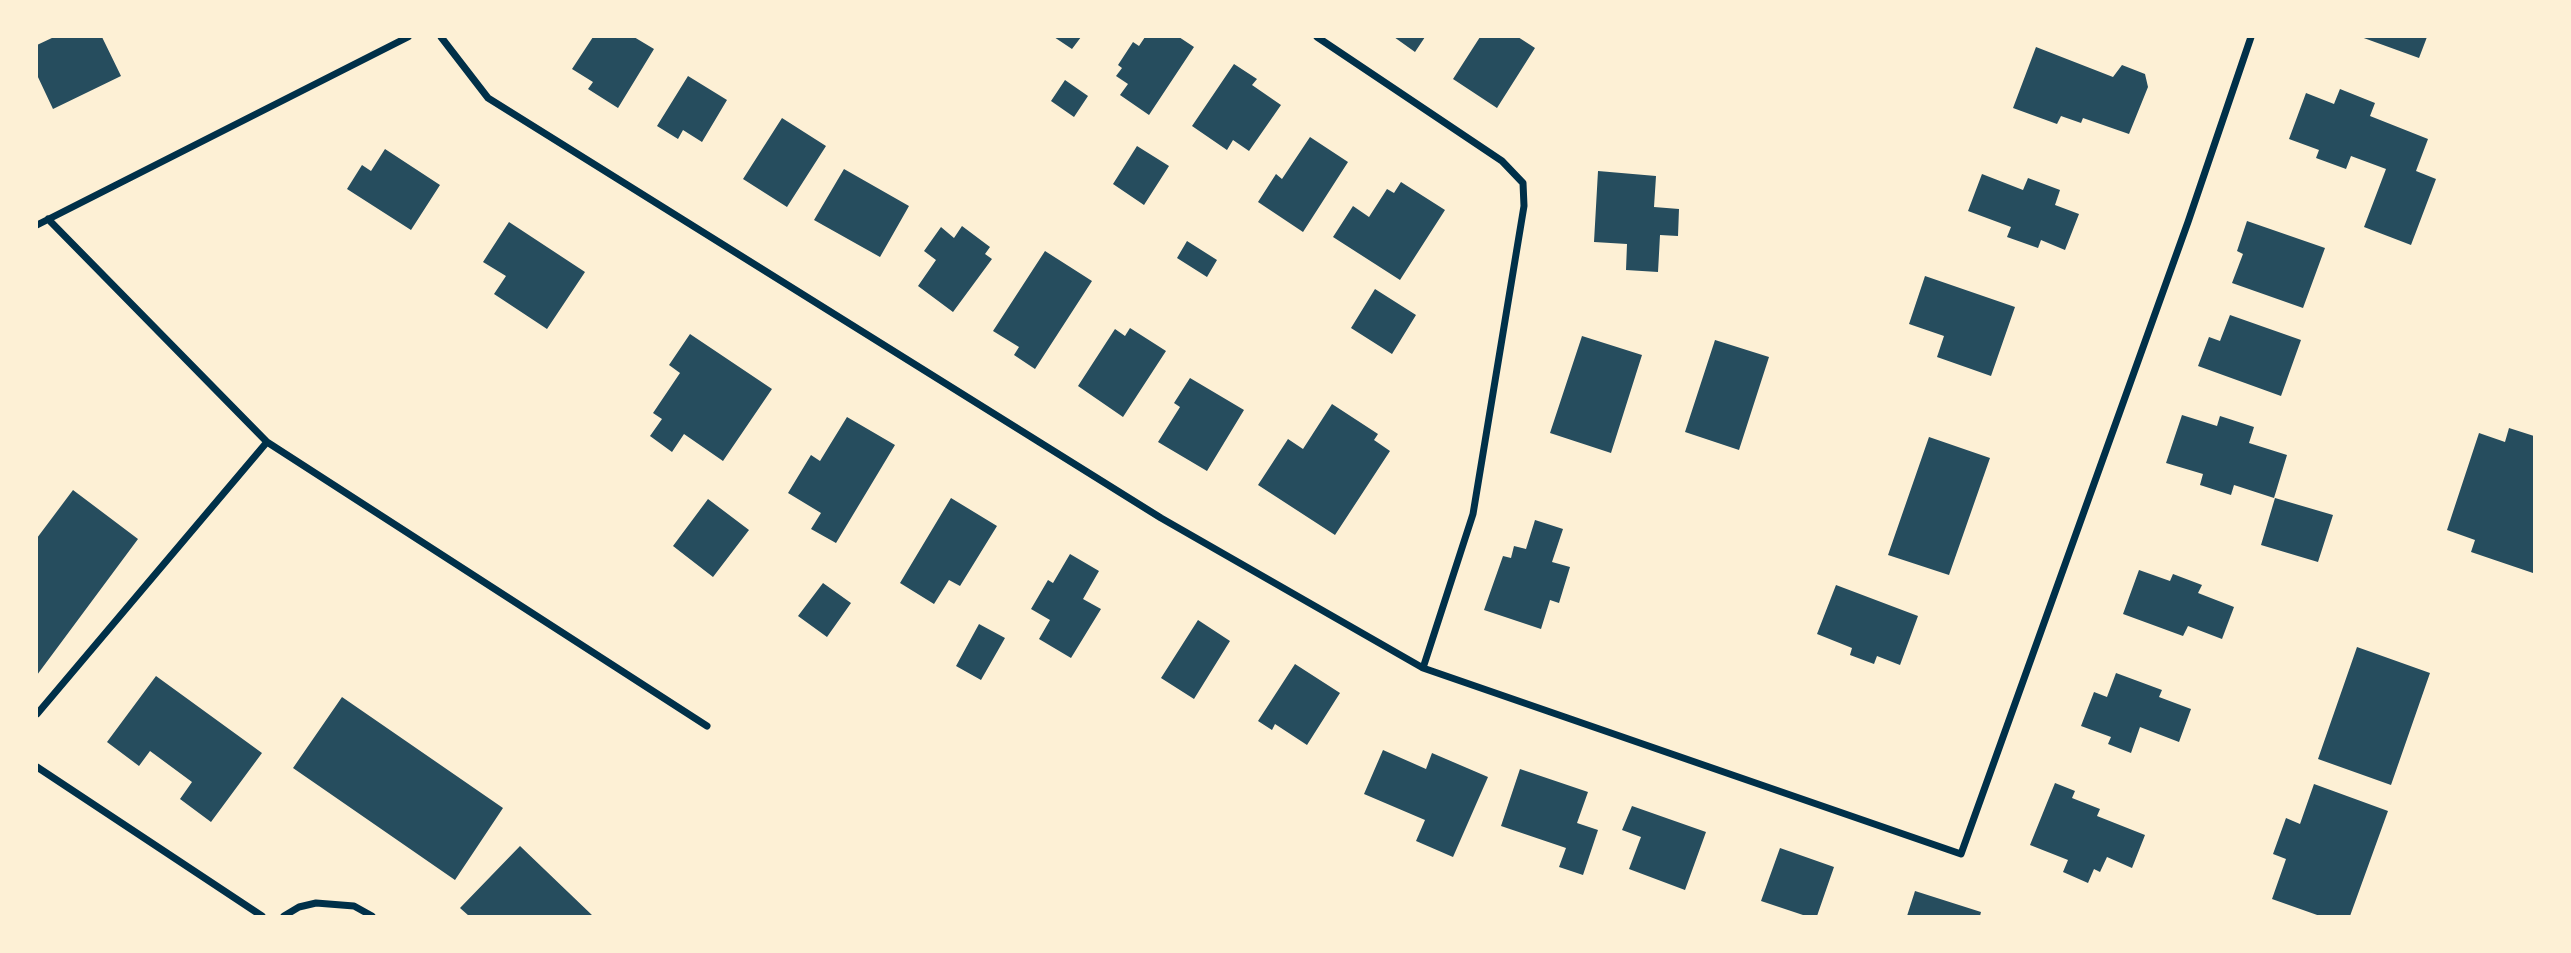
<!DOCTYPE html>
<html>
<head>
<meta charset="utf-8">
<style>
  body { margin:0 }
  #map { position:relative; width:2571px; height:953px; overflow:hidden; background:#fdf0d5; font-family:Signika,sans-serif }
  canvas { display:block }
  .frame { position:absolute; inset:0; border:38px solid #fdf0d5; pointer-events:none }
</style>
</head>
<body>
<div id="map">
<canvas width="2571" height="953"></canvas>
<div class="frame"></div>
</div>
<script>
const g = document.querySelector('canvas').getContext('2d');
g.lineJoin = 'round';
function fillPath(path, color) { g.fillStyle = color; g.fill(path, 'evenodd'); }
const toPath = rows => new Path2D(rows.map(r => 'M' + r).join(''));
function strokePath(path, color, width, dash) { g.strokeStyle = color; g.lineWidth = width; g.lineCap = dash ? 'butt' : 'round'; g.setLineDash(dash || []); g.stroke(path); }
const building = toPath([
  [54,37,102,37,121,76,53,109,37,75,37,45],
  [593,37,634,37,654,49,618,108,588,89,593,82,572,69],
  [1054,37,1081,37,1072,49],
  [1145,37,1179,37,1194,47,1149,115,1120,95,1128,84,1116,76,1122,68,1118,65,1133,42,1139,46],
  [1394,37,1425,37,1415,52],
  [1480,37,1518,37,1535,48,1497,108,1453,79],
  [2361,37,2427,37,2419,58],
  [2036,47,2113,77,2122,65,2145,74,2148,87,2129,134,2083,118,2081,123,2061,116,2057,124,2013,108],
  [1234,64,1257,79,1252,85,1281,105,1249,151,1233,140,1227,150,1192,126],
  [688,76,727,100,702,142,683,130,678,139,657,126],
  [1065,80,1088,96,1074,117,1051,101],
  [2340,89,2375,103,2370,116,2428,139,2416,171,2436,179,2411,245,2364,227,2386,169,2351,156,2346,169,2316,158,2319,150,2289,139,2306,93,2334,104],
  [782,118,826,146,787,207,743,179],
  [1310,137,1348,162,1303,232,1258,202,1276,174,1282,179],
  [1137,146,1169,166,1144,205,1113,184],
  [385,149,440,185,411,230,347,189,362,165,371,171],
  [844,169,909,206,880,257,814,220],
  [1598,171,1656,176,1654,207,1679,209,1678,236,1660,235,1658,272,1626,270,1627,244,1594,242],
  [1982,174,2023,190,2028,178,2060,190,2055,205,2079,214,2065,250,2041,240,2038,248,2007,237,2011,227,1968,211],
  [1401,182,1445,210,1400,280,1333,237,1353,206,1369,217,1387,189,1394,193],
  [2247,221,2325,248,2303,308,2232,283,2243,254,2237,251],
  [509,222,585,272,547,329,494,294,506,276,483,262],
  [962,226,990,247,985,254,992,259,953,312,918,286,936,260,924,251,941,227,954,238],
  [1187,241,1217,260,1207,277,1177,258],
  [1045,251,1092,281,1035,369,1014,355,1019,347,993,331],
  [1925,276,2015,307,1991,376,1937,357,1944,336,1909,324],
  [1375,289,1416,315,1392,354,1351,328],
  [2230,315,2301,340,2281,396,2198,366,2209,337,2220,341],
  [1130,328,1166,351,1123,417,1078,386,1115,329,1125,336],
  [690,334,772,389,723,461,684,434,672,452,650,436,662,419,653,413,680,373,669,365],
  [1582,336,1642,355,1611,453,1550,433],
  [1715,340,1769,357,1739,450,1685,432],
  [1190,378,1244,410,1207,471,1158,442,1180,407,1174,403],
  [1332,404,1378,434,1374,440,1390,451,1335,535,1258,485,1288,439,1303,449],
  [2182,415,2217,426,2220,416,2254,427,2249,443,2287,455,2274,498,2234,485,2231,495,2200,485,2203,474,2166,463],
  [847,417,895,445,836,543,811,529,821,513,788,493,811,455,820,461],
  [2509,428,2534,436,2533,573,2471,552,2475,540,2447,530,2479,433,2505,442],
  [1929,437,1990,458,1949,575,1888,555],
  [73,490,138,539,37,675,37,538],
  [951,498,997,526,960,586,949,580,934,604,900,583],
  [2275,498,2333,515,2318,562,2261,545],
  [708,499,749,530,713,577,673,546],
  [1535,520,1563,529,1552,562,1570,567,1559,603,1550,600,1541,629,1484,610,1503,556,1511,558,1514,546,1526,549],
  [1070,554,1099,571,1083,599,1101,609,1071,658,1039,639,1050,620,1031,609,1048,580,1053,583],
  [2139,570,2170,581,2173,574,2202,585,2198,593,2234,607,2222,639,2188,626,2183,636,2123,614],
  [823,583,851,603,827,637,798,616],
  [1836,585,1918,616,1900,665,1877,656,1874,664,1850,655,1852,648,1817,634],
  [1198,620,1230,641,1194,699,1161,678],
  [979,624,1005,638,981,680,956,666],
  [2357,647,2430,673,2391,785,2318,759],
  [1295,664,1340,693,1307,745,1275,724,1272,730,1258,721],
  [2116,673,2162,690,2159,697,2191,709,2179,742,2140,727,2131,753,2108,744,2111,737,2081,726,2094,692,2107,697],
  [156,676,262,753,211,822,180,799,192,782,150,751,139,766,107,742],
  [342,697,503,808,455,880,293,768],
  [1383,750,1426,769,1432,753,1488,777,1453,857,1416,841,1425,820,1364,794],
  [1520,769,1588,792,1577,823,1598,830,1583,875,1559,867,1566,848,1501,826],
  [2055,783,2075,791,2072,798,2100,809,2097,816,2145,835,2132,868,2107,857,2100,872,2094,869,2088,883,2063,872,2068,860,2030,845],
  [2314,784,2388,811,2350,916,2320,916,2272,899,2286,859,2273,854,2286,818,2300,824],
  [1632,806,1706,832,1685,890,1629,869,1641,837,1622,830],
  [520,846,593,916,469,916,460,908],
  [1780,848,1834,867,1817,916,1806,916,1761,901],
  [1915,891,1981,912,1980,916,1907,916]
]);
const minor = toPath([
  [441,37,488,98,1161,518,1423,668,1961,854,2188,222,2251,37],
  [1317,37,1502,161,1523,183,1524,206,1473,514,1423,668],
  [48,219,267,442],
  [37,225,408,37],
  [37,714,267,442,707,726],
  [37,767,262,916],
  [284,916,299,907,316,903,354,906,372,916]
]);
fillPath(building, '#264d5e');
strokePath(minor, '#003049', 7);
</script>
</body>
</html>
